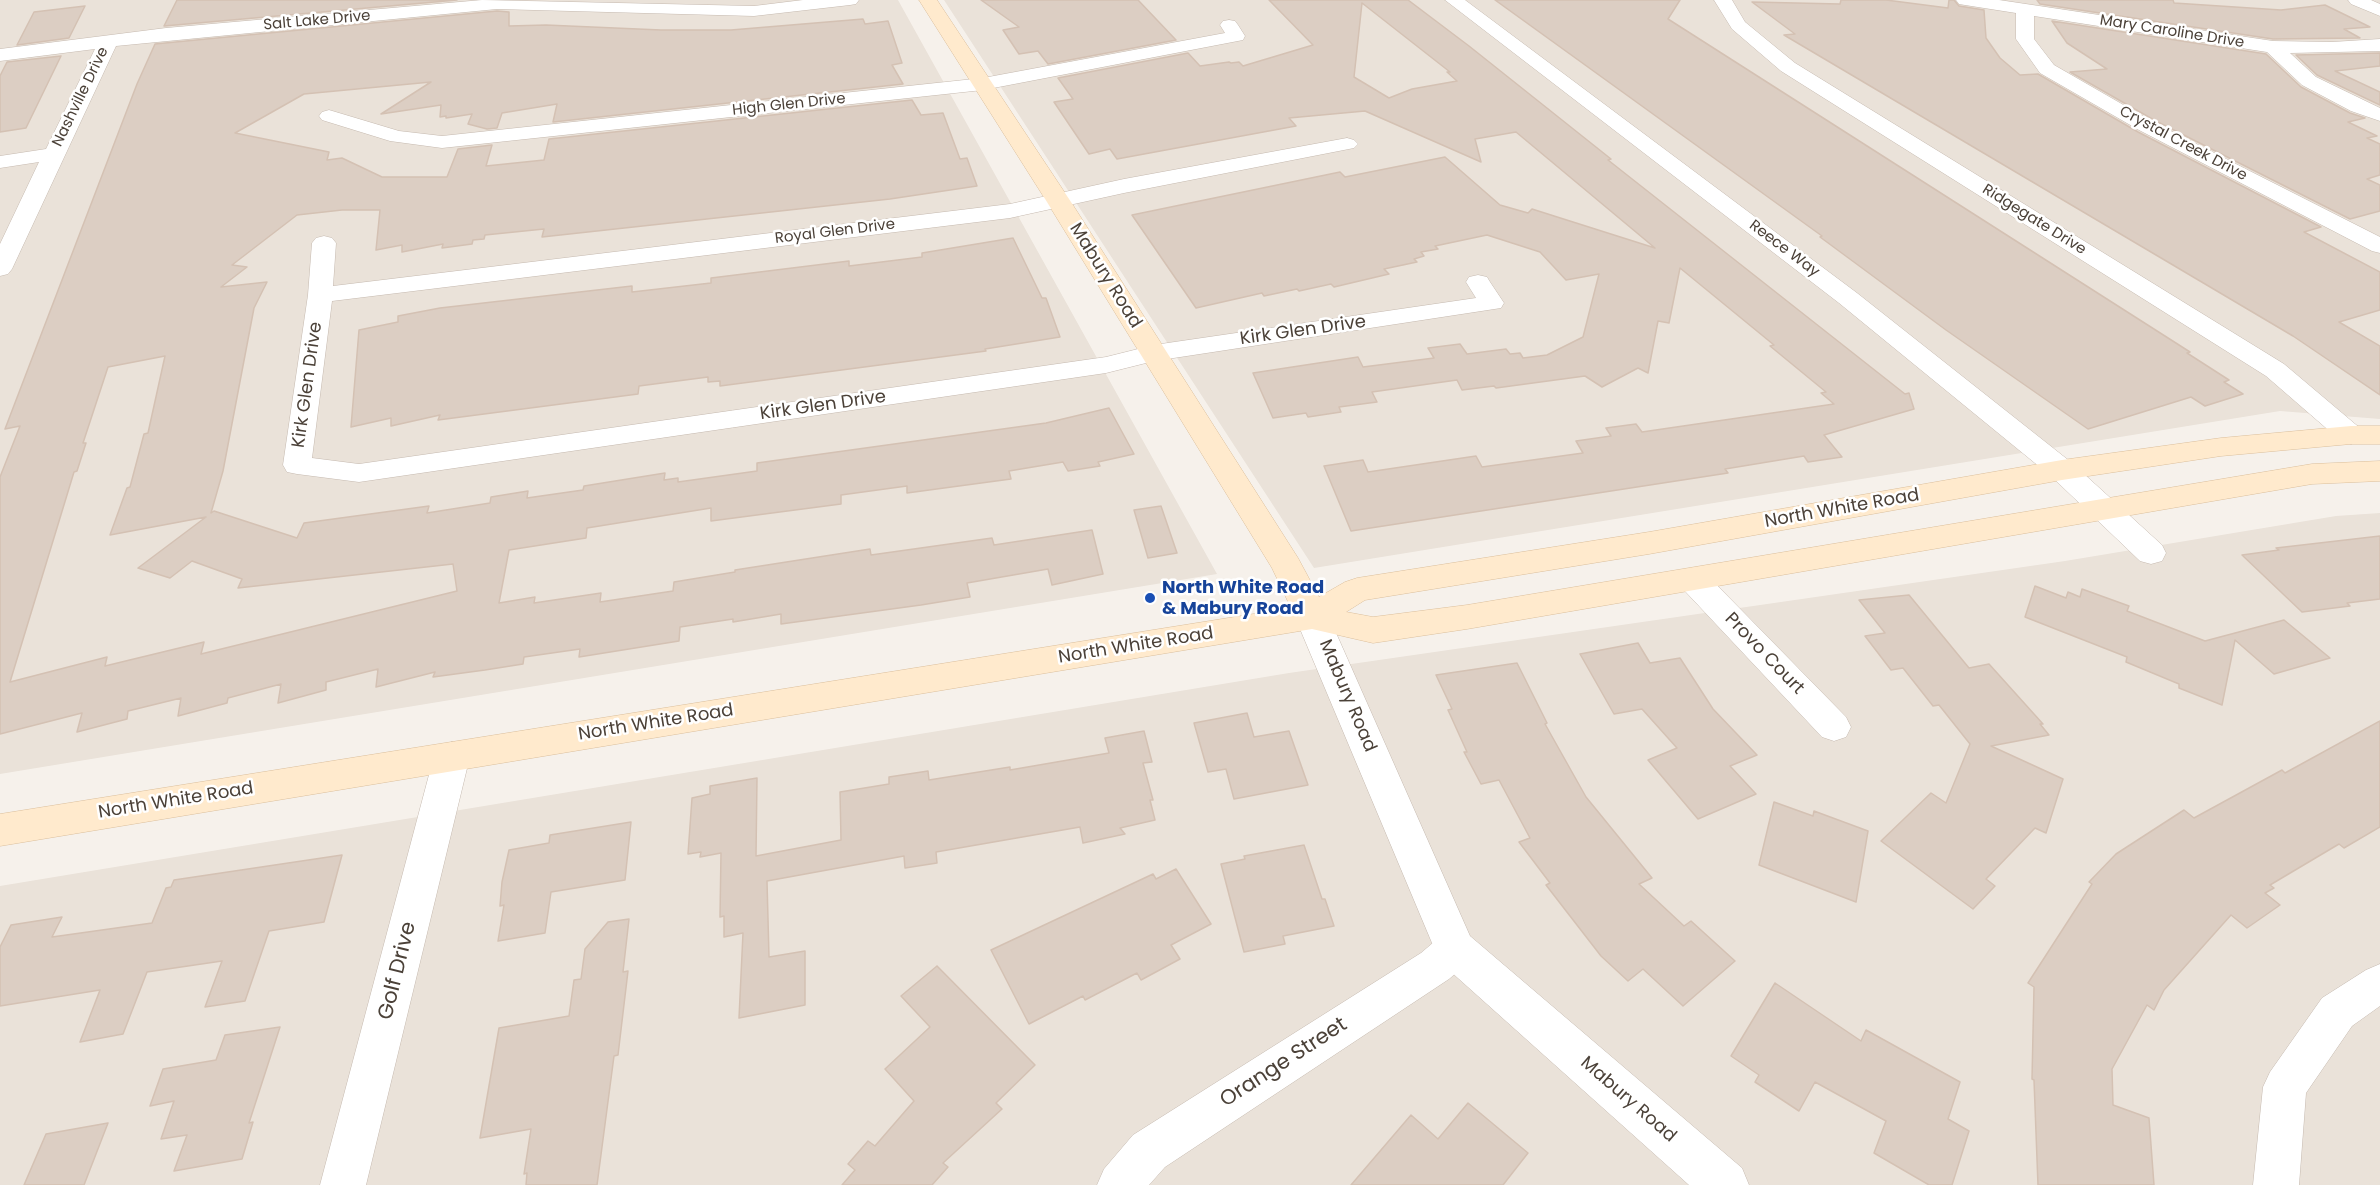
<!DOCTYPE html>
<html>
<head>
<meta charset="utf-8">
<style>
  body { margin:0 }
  canvas { display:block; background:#f6f1eb }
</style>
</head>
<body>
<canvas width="2380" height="1185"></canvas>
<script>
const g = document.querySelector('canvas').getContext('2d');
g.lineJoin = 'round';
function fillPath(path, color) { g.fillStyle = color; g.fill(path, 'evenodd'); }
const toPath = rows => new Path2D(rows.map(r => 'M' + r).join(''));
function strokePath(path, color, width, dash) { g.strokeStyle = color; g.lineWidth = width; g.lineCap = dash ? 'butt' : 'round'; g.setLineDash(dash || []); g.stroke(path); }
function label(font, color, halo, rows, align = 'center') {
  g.font = font + ' Poppins,sans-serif'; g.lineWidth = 5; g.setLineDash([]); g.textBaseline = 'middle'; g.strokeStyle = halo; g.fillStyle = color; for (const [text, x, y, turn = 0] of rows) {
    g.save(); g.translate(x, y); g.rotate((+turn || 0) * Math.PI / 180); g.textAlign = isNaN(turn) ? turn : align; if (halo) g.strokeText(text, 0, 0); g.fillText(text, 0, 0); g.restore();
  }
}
const residential = toPath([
  [0,0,898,0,1217,574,0,774],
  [944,0,2380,0,2380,419,2280,411,1314,568],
  [2380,513,2380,1185,0,1185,0,886,1289,673,2065,561,2336,516]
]);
const building = toPath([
  [177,0,457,0,164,26,177,0],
  [981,0,1138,0,1176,40,1048,64,1038,51,1019,54,1003,30,1019,27,981,0],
  [1269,0,1408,0,1469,46,1611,159,1608,160,1905,394,1909,393,1914,409,1824,435,1842,457,1808,462,1804,456,1725,469,1728,473,1351,531,1324,466,1363,460,1368,472,1476,456,1482,467,1583,453,1576,441,1611,436,1606,428,1636,424,1642,432,1834,404,1821,393,1826,392,1770,346,1774,345,1680,268,1669,323,1658,321,1648,373,1638,368,1602,387,1585,376,1496,388,1494,386,1462,390,1457,380,1372,392,1377,402,1339,407,1341,412,1308,417,1306,413,1273,418,1253,373,1358,357,1363,367,1434,358,1428,348,1460,344,1467,354,1506,349,1510,354,1520,353,1523,358,1547,355,1583,337,1599,274,1566,280,1540,252,1487,235,1435,246,1438,249,1421,252,1424,256,1414,259,1417,262,1384,269,1389,274,1334,287,1331,284,1299,291,1297,289,1264,296,1262,293,1196,308,1132,215,1340,172,1345,177,1445,157,1500,205,1528,213,1532,209,1655,248,1516,132,1475,139,1481,162,1365,111,1289,118,1296,126,1117,159,1110,149,1089,154,1054,102,1073,99,1058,78,1188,53,1200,66,1229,62,1231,63,1239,62,1243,66,1313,45,1269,0],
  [1362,3,1450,72,1447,72,1457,81,1412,89,1389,98,1354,77,1362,3],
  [1495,0,1680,0,1668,19,2190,352,2187,353,2229,380,2224,382,2243,394,2205,406,2191,397,2088,429,1946,330,1820,237,1822,236,1495,0],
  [1841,0,1886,0,1948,8,1949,0,1954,0,1959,6,1984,10,1986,38,2000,58,2020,75,2038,74,2138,132,2321,227,2304,232,2380,272,2380,310,2339,322,2380,346,2380,395,2293,336,1784,35,1795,34,1752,2,1840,4,1841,0],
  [2037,0,2173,0,2174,3,2281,10,2325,5,2370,27,2344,29,2360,38,2273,39,2040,4,2037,0],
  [85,6,69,38,17,45,34,12,85,6],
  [497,11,509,12,509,26,546,25,661,30,731,30,863,19,865,24,888,21,902,63,892,65,903,84,553,122,557,104,502,113,497,128,487,129,468,124,472,114,446,118,446,116,440,117,441,105,381,114,431,82,304,94,235,133,329,152,327,160,342,158,382,177,447,177,458,149,492,145,486,166,544,160,549,139,912,100,921,115,943,113,960,159,967,158,977,186,890,199,542,237,544,229,485,235,484,239,473,240,472,244,442,248,443,244,402,252,402,245,376,250,380,210,342,210,297,215,232,265,247,267,221,287,267,282,254,308,223,471,211,513,214,511,297,538,304,523,429,506,427,513,490,503,491,497,528,491,527,498,583,490,584,486,665,473,664,480,678,478,678,482,757,471,757,463,1046,423,1109,408,1134,454,1098,462,1100,466,1068,471,1063,462,1009,471,1011,479,907,493,907,486,841,495,841,504,711,521,711,508,587,528,586,538,509,550,499,603,535,597,534,603,601,593,600,602,673,591,674,582,735,572,735,570,870,549,871,555,992,538,994,545,1092,530,1103,574,1052,585,1048,569,967,583,970,597,921,605,781,624,781,614,733,622,733,619,680,627,679,641,579,657,580,649,524,657,523,664,485,670,433,677,435,672,376,687,378,669,326,682,326,690,278,703,281,684,228,698,227,703,178,716,181,698,128,711,127,719,77,732,82,713,0,734,0,477,20,426,5,429,137,84,155,44,497,11],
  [165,356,148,433,144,434,130,487,127,488,110,535,206,517,138,568,170,578,192,561,242,579,238,588,453,564,457,591,201,654,204,642,105,666,107,657,10,682,74,472,77,471,86,443,83,443,108,367,165,356],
  [2052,21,2266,54,2301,87,2350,113,2365,118,2348,122,2377,136,2367,138,2380,144,2380,175,2367,179,2380,185,2380,211,2350,219,2154,120,2070,72,2107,69,2067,43,2052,21],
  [2380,53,2380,66,2335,71,2380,92,2380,105,2317,75,2296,55,2380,53],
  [61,56,26,128,0,132,0,76,7,62,61,56],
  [1013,238,1042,298,1046,298,1060,337,985,349,986,351,720,386,720,381,708,382,708,377,639,386,638,394,438,420,440,415,391,426,391,418,351,427,359,330,398,322,398,316,440,308,632,286,632,292,711,283,711,278,849,261,849,266,922,257,922,253,1013,238],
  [1161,506,1177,553,1148,558,1134,510,1161,506],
  [2380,536,2380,599,2347,603,2350,606,2302,612,2242,555,2279,550,2276,548,2380,536],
  [2035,586,2066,598,2068,592,2080,597,2082,589,2129,606,2127,611,2205,641,2284,620,2330,658,2274,674,2235,640,2222,705,2179,688,2179,684,2126,662,2127,657,2025,617,2035,586],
  [1909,595,1969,668,1989,664,2043,724,2040,724,2049,735,1991,746,2063,779,2046,833,2035,828,1986,879,1995,886,1973,909,1881,841,1931,793,1946,803,1970,744,1939,705,1933,706,1903,668,1891,670,1865,636,1885,633,1859,600,1909,595],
  [1638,643,1650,663,1680,658,1713,709,1757,755,1730,766,1756,794,1698,819,1648,760,1677,748,1642,709,1614,714,1580,654,1638,643],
  [1517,663,1547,723,1545,724,1586,797,1652,878,1639,884,1684,926,1691,921,1735,961,1683,1006,1643,969,1628,981,1601,956,1546,885,1550,883,1519,842,1530,838,1499,780,1481,784,1464,752,1467,752,1448,710,1452,709,1436,675,1517,663],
  [1247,713,1254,737,1289,731,1308,785,1234,799,1226,769,1208,772,1194,723,1247,713],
  [2380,721,2380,827,2344,848,2339,844,2270,885,2274,888,2265,893,2280,905,2247,928,2231,915,2164,990,2154,1010,2147,1005,2112,1069,2113,1105,2149,1118,2154,1185,2038,1185,2034,1080,2032,1079,2034,987,2028,983,2092,884,2089,882,2116,854,2184,810,2194,818,2282,770,2285,773,2380,721],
  [1144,731,1152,762,1143,763,1153,800,1150,800,1155,820,1120,828,1125,834,1083,843,1080,827,936,852,937,863,905,868,904,856,767,881,769,957,805,951,805,1005,739,1018,743,933,724,937,724,916,720,917,721,853,700,857,701,852,688,854,692,798,710,794,710,786,757,778,756,856,841,840,840,792,889,784,889,777,928,771,929,780,1010,767,1010,770,1109,753,1105,738,1144,731],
  [1774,802,1813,816,1814,811,1868,831,1856,902,1759,865,1774,802],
  [631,822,625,880,551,892,545,933,498,941,504,905,500,906,502,882,509,850,549,843,550,835,631,822],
  [1304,845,1322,899,1325,899,1334,926,1283,936,1285,944,1244,952,1221,864,1245,859,1244,856,1304,845],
  [342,855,324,922,269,931,245,1001,205,1007,222,961,147,972,123,1034,80,1042,100,990,0,1006,0,947,11,925,62,917,52,937,152,923,166,888,171,887,174,880,342,855],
  [1176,869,1211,924,1171,945,1180,959,1141,980,1137,973,1085,1000,1083,996,1029,1024,991,950,1153,874,1156,879,1176,869],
  [629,919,623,972,628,971,618,1055,614,1056,597,1185,526,1185,527,1173,524,1174,531,1129,480,1138,499,1028,569,1016,574,980,581,979,585,949,608,922,629,919],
  [937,966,1035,1065,996,1103,1002,1109,943,1163,948,1167,932,1185,842,1185,855,1170,848,1164,868,1141,875,1146,914,1101,885,1069,930,1027,901,996,937,966],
  [1775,983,1861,1041,1866,1030,1960,1082,1948,1119,1969,1131,1952,1185,1929,1185,1874,1153,1886,1121,1815,1082,1799,1111,1755,1082,1759,1075,1731,1056,1775,983],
  [280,1027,249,1123,253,1122,242,1159,174,1171,187,1135,161,1139,174,1101,150,1106,163,1069,216,1060,225,1035,280,1027],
  [1468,1103,1528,1153,1503,1185,1351,1185,1411,1115,1438,1139,1468,1103],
  [108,1123,84,1185,24,1185,46,1134,108,1123]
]);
const minor = toPath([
  [482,0,754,6,803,0,859,0,856,4,850,5,754,16,497,9,116,46,12,269,8,274,0,276,0,244,39,162,0,168,0,156,46,149,95,49,0,61,0,49,166,28,482,0],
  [1445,0,1465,0,1857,293,2072,463,2162,545,2166,553,2162,561,2151,564,2140,561,2052,477,1839,303,1445,0],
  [1714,0,1732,0,1745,22,1795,63,2284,364,2361,429,2365,435,2361,441,2351,444,2341,441,2266,376,1781,71,1732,29,1714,0],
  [1956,0,1999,0,2273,41,2332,42,2380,39,2380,51,2290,53,2316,77,2380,108,2380,121,2351,111,2302,85,2267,52,2034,16,2034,39,2054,65,2153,122,2380,237,2380,253,2372,251,2139,130,2040,73,2016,39,2016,13,1965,5,1959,4,1956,0],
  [2348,0,2371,0,2380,4,2380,16,2351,4,2348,0],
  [1229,20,1235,21,1238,25,1245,36,1243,40,983,90,442,148,390,141,322,120,319,116,322,112,329,110,399,131,442,136,983,78,1225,33,1220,25,1223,21,1229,20],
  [1347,138,1354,140,1358,144,1354,148,1124,193,1010,218,332,301,312,458,359,464,1106,357,1154,345,1476,298,1466,282,1469,277,1478,275,1487,277,1490,282,1504,303,1501,308,1154,361,1106,373,359,482,297,474,287,472,283,465,308,295,312,243,316,238,324,236,332,238,336,243,333,286,1010,204,1124,179,1347,138],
  [1694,570,1705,573,1846,717,1851,727,1846,737,1834,741,1822,737,1683,589,1678,581,1683,573,1694,570],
  [452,742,464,746,470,756,366,1185,320,1185,434,756,440,746,452,742],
  [1455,931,1469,936,1475,949,1469,962,1449,979,1165,1167,1149,1185,1097,1185,1104,1169,1133,1135,1421,953,1441,936,1455,931],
  [2380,964,2380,1006,2352,1026,2306,1093,2299,1185,2253,1185,2263,1087,2270,1072,2322,998,2366,970,2380,964]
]);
const tertiary = toPath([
  [1312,605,1324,608,1329,617,1470,936,1742,1168,1749,1185,1689,1185,1440,962,1295,617,1300,608,1312,605]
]);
const secondary = toPath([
  [919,0,937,0,1071,202,1298,558,1319,597,1345,582,1357,578,1649,532,2062,460,2221,438,2351,426,2380,426,2380,444,2351,444,2221,456,2062,480,1649,554,1365,600,1346,612,1373,617,1467,605,2312,464,2380,461,2380,481,2312,484,1467,629,1373,643,1312,629,0,846,0,814,1291,608,1272,568,1047,202,919,0]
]);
const markers = [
  [1150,598,6,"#1a4fb4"]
];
const farStreetnames = [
  ["Salt Lake Drive",317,21,-5],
  ["Mary Caroline Drive",2172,32,9],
  ["Nashville Drive",81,97,-64],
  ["High Glen Drive",789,105,-6],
  ["Crystal Creek Drive",2183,144,28],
  ["Ridgegate Drive",2034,220,32],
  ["Royal Glen Drive",835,232,-7],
  ["Reece Way",1784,249,37]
];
const streetNames = [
  ["Mabury Road",1105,276,58],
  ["Kirk Glen Drive",1303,331,-8],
  ["Kirk Glen Drive",308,385,-82],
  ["Kirk Glen Drive",823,406,-8],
  ["North White Road",1842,509,-10],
  ["North White Road",1136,646,-9],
  ["Provo Court",1764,654,46],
  ["Mabury Road",1347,696,67],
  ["North White Road",656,723,-9],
  ["North White Road",176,801,-9],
  ["Mabury Road",1628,1100,41]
];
const transitNames = [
  ["North White Road",1162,588],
  ["& Mabury Road",1162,609]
];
const nearStreetnames = [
  ["Golf Drive",398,971,-76],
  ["Orange Street",1284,1063,-33]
];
fillPath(residential, '#eae2d9');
fillPath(building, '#dccec3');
strokePath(building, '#d4c1b3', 1.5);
strokePath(minor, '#c6bab0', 1);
strokePath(tertiary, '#c6bab0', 1);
strokePath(secondary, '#dbbf9c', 1);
fillPath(minor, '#fff');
fillPath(tertiary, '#fff');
fillPath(secondary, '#ffeacd');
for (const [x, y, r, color] of markers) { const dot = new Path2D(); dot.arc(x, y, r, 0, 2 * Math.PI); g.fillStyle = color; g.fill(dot); strokePath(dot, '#fff', 2); }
label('15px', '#4b4138', '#fff', farStreetnames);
label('18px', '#4b4138', '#fff', streetNames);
label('bold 18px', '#164399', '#fff', transitNames, 'left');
label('21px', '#4b4138', '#fff', nearStreetnames);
</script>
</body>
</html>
